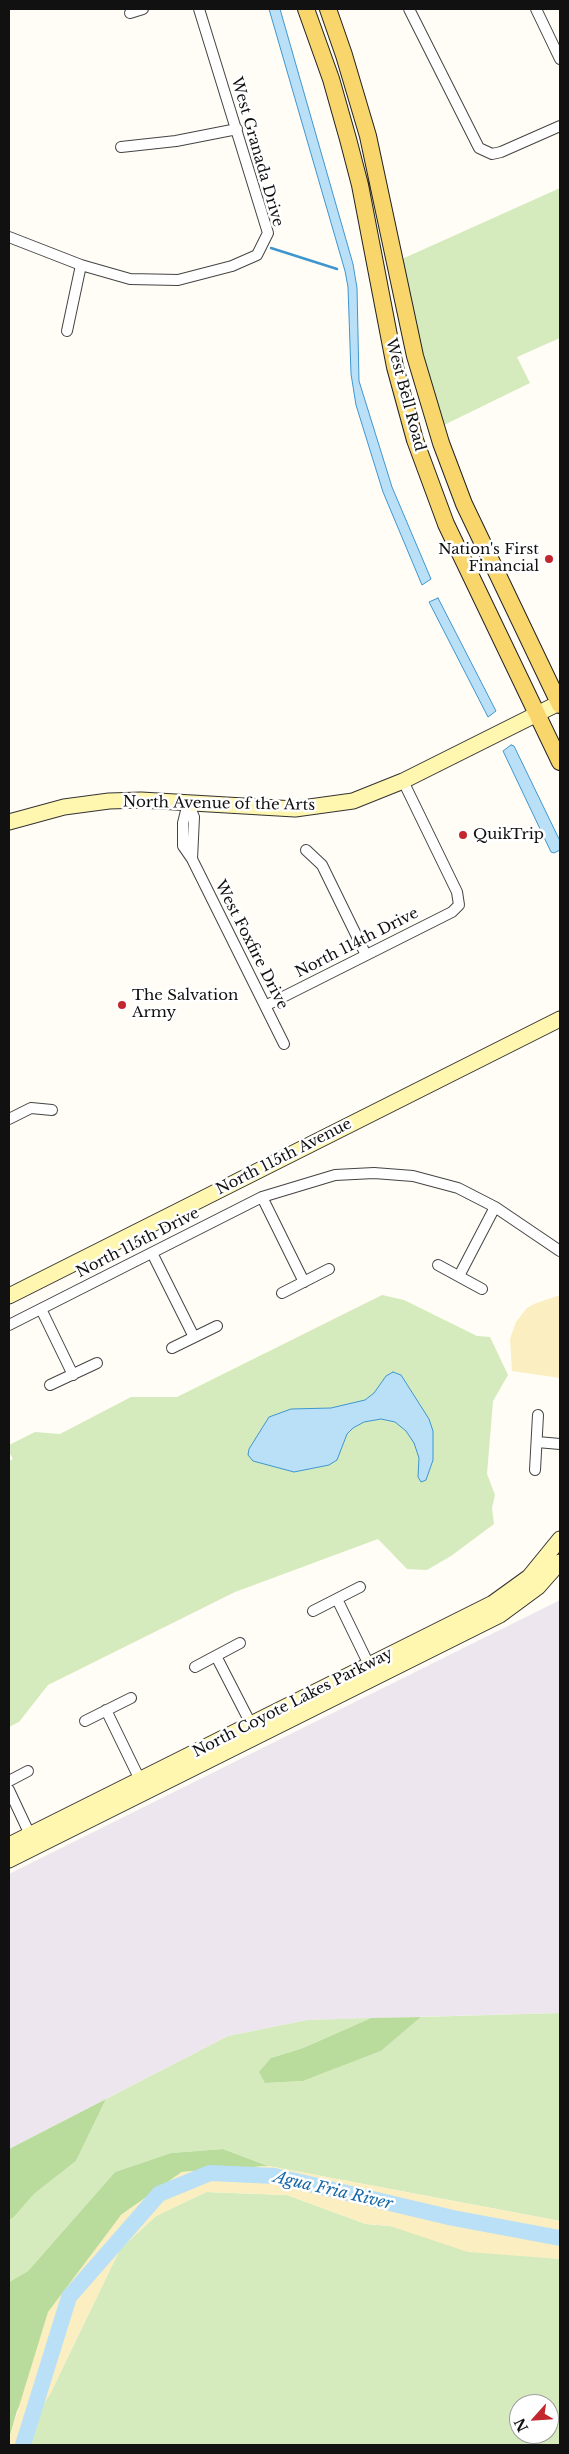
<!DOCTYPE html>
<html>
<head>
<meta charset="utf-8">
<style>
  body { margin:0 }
  #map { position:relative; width:569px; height:2454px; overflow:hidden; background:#fffdf5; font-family:"Libre Baskerville",serif }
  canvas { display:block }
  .frame { position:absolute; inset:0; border:10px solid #111; pointer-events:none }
  .north { position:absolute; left:509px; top:2394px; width:50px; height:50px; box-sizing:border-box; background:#fff; border:1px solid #a0a0a0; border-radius:50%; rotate:244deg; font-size:14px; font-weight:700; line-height:20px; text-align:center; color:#111 }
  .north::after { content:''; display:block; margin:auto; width:18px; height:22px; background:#c4262e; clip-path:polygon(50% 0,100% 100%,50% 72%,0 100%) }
</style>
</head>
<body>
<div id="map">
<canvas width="569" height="2454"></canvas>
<div class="frame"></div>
<div class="north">N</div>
</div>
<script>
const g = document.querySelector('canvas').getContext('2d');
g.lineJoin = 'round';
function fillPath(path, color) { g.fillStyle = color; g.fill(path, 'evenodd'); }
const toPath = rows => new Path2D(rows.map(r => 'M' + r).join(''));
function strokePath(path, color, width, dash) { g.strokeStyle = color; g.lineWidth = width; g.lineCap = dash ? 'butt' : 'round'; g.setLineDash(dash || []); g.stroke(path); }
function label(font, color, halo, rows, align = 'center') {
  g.font = font + ' "Libre Baskerville",serif'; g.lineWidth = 5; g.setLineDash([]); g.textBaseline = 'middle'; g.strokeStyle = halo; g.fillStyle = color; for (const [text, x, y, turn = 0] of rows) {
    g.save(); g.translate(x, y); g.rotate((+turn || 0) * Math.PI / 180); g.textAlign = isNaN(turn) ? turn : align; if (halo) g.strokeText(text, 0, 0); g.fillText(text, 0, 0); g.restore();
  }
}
const industrial = toPath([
  [560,1600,560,2013,307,2020,228,2036,9,2149,9,1874]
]);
const green = toPath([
  [560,188,560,338,517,357,530,383,442,426,422,355,402,259],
  [382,1295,404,1300,477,1336,490,1337,508,1375,493,1401,487,1474,495,1495,492,1508,494,1524,451,1556,427,1570,407,1569,378,1539,235,1592,48,1685,19,1722,9,1727,9,1461,13,1459,9,1452,9,1445,35,1432,60,1434,131,1397,177,1397],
  [560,2013,560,2221,268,2166,223,2149,171,2153,115,2172,28,2271,9,2282,9,2220,14,2217,34,2194,76,2161,106,2099,228,2036,307,2020,371,2018,303,2048,271,2058,265,2083,303,2081,381,2051,421,2017],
  [206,2192,287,2195,366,2224,390,2226,541,2257,560,2259,560,2445,19,2445,22,2436,50,2394,120,2249,156,2216],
  [519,2404,549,2404,549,2434,519,2434]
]);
const forest = toPath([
  [421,2017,381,2051,303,2081,265,2083,259,2072,271,2058,303,2048,371,2018],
  [106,2099,76,2161,34,2194,14,2217,9,2220,9,2149],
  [223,2149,268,2166,182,2172,121,2215,17,2411,9,2439,9,2282,28,2271,115,2172,171,2153]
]);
const sand = toPath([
  [560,1295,560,1378,512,1371,510,1339,516,1322,527,1308,534,1304],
  [268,2166,560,2221,560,2259,468,2252,390,2226,366,2224,287,2195,206,2192,156,2216,120,2249,50,2394,22,2436,19,2445,9,2445,9,2439,48,2312,121,2215,182,2172]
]);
const water = toPath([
  [269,9,280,9,353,264,357,288,359,381,392,487,431,579,422,585,383,492,356,405,351,374,348,287,345,271,269,9],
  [438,598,496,711,488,717,429,602,438,598],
  [511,745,514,746,560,841,560,850,554,853,551,852,503,751,511,745],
  [393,1372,401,1375,429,1419,433,1431,433,1460,426,1480,421,1482,418,1477,419,1458,414,1443,406,1431,395,1422,381,1419,364,1422,353,1428,347,1434,337,1460,329,1465,294,1472,253,1461,248,1455,249,1449,269,1417,291,1409,331,1408,365,1400,374,1393,386,1376,393,1372]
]);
const stream = toPath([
  [271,248,337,269]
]);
const river = toPath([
  [23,2445,69,2297,159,2194,210,2173,275,2176,453,2218,560,2238]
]);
const street = toPath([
  [409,9,479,148,492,154,501,152,560,126],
  [536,9,560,59],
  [130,13,143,9],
  [121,147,176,141,237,129],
  [9,237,81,265,130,279,178,280,232,266,257,255,268,233,199,9],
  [67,331,81,265],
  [188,803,183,823,183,846,192,859,284,1044],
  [188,803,194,817,192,859],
  [306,850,322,865,366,955],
  [265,1006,452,912,459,905,457,892,403,781],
  [9,1119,31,1108,52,1110],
  [262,1197,304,1282],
  [152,1253,194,1337],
  [438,1265,482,1289],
  [459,1276,495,1207],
  [282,1293,329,1269],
  [41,1309,73,1375],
  [9,1325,262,1197,335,1175,374,1173,413,1176,458,1188,495,1207,560,1251],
  [172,1348,217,1326],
  [50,1385,97,1363],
  [537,1442,560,1444],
  [535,1470,538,1415],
  [337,1599,371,1669],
  [313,1611,360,1587],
  [216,1656,253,1728],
  [195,1667,240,1643],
  [106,1710,142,1784],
  [85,1721,131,1698],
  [9,1781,28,1771],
  [9,1790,32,1839]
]);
const secondary = toPath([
  [9,822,64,807,109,801,141,800,295,809,353,801,403,781,559,703],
  [9,1296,560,1019],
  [9,1845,493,1603,529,1577,560,1539],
  [9,1860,500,1615,538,1587,560,1562]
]);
const primary = toPath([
  [306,9,331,79,348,139,360,185,395,367,415,440,446,524,560,762],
  [328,9,344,55,368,136,415,356,441,443,464,504,560,705]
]);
const markers = [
  [549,559,5,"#c4262e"],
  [463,835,5,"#c4262e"],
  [122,1005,5,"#c4262e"]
];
const streetNames = [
  ["West Granada Drive",257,152,74],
  ["West Bell Road",405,395,75],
  ["North Avenue of the Arts",219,804,1],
  ["North 114th Drive",357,943,-27],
  ["West Foxfire Drive",251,945,63],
  ["North 115th Avenue",284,1157,-27],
  ["North 115th Drive",138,1243,-27],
  ["North Coyote Lakes Parkway",293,1703,-27]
];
const poiNames = [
  ["Nation's First",539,550,"right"],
  ["Financial",539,567,"right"],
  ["QuikTrip",473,835],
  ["The Salvation",132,996],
  ["Army",132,1013]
];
const waterNames = [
  ["Agua Fria River",333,2191,13]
];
fillPath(industrial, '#eee6ef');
fillPath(green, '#d5ebbd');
fillPath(forest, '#b9dc9c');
fillPath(sand, '#fbeec1');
fillPath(water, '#b9e0f7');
strokePath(water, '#3f96cf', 1);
strokePath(stream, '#3f96cf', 2.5);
strokePath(river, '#b9e0f7', 16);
strokePath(street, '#444', 12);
strokePath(secondary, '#333', 17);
strokePath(primary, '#222', 18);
strokePath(street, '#fff', 10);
strokePath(secondary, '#fff6b0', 15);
strokePath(primary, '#f9d66b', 16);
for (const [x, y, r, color] of markers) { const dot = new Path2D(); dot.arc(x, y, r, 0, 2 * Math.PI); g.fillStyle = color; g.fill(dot); strokePath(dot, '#fff', 2); }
label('15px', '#111', '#fff', streetNames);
label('15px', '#111', '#fff', poiNames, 'left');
label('italic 16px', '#1768a6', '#fff', waterNames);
</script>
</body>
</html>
